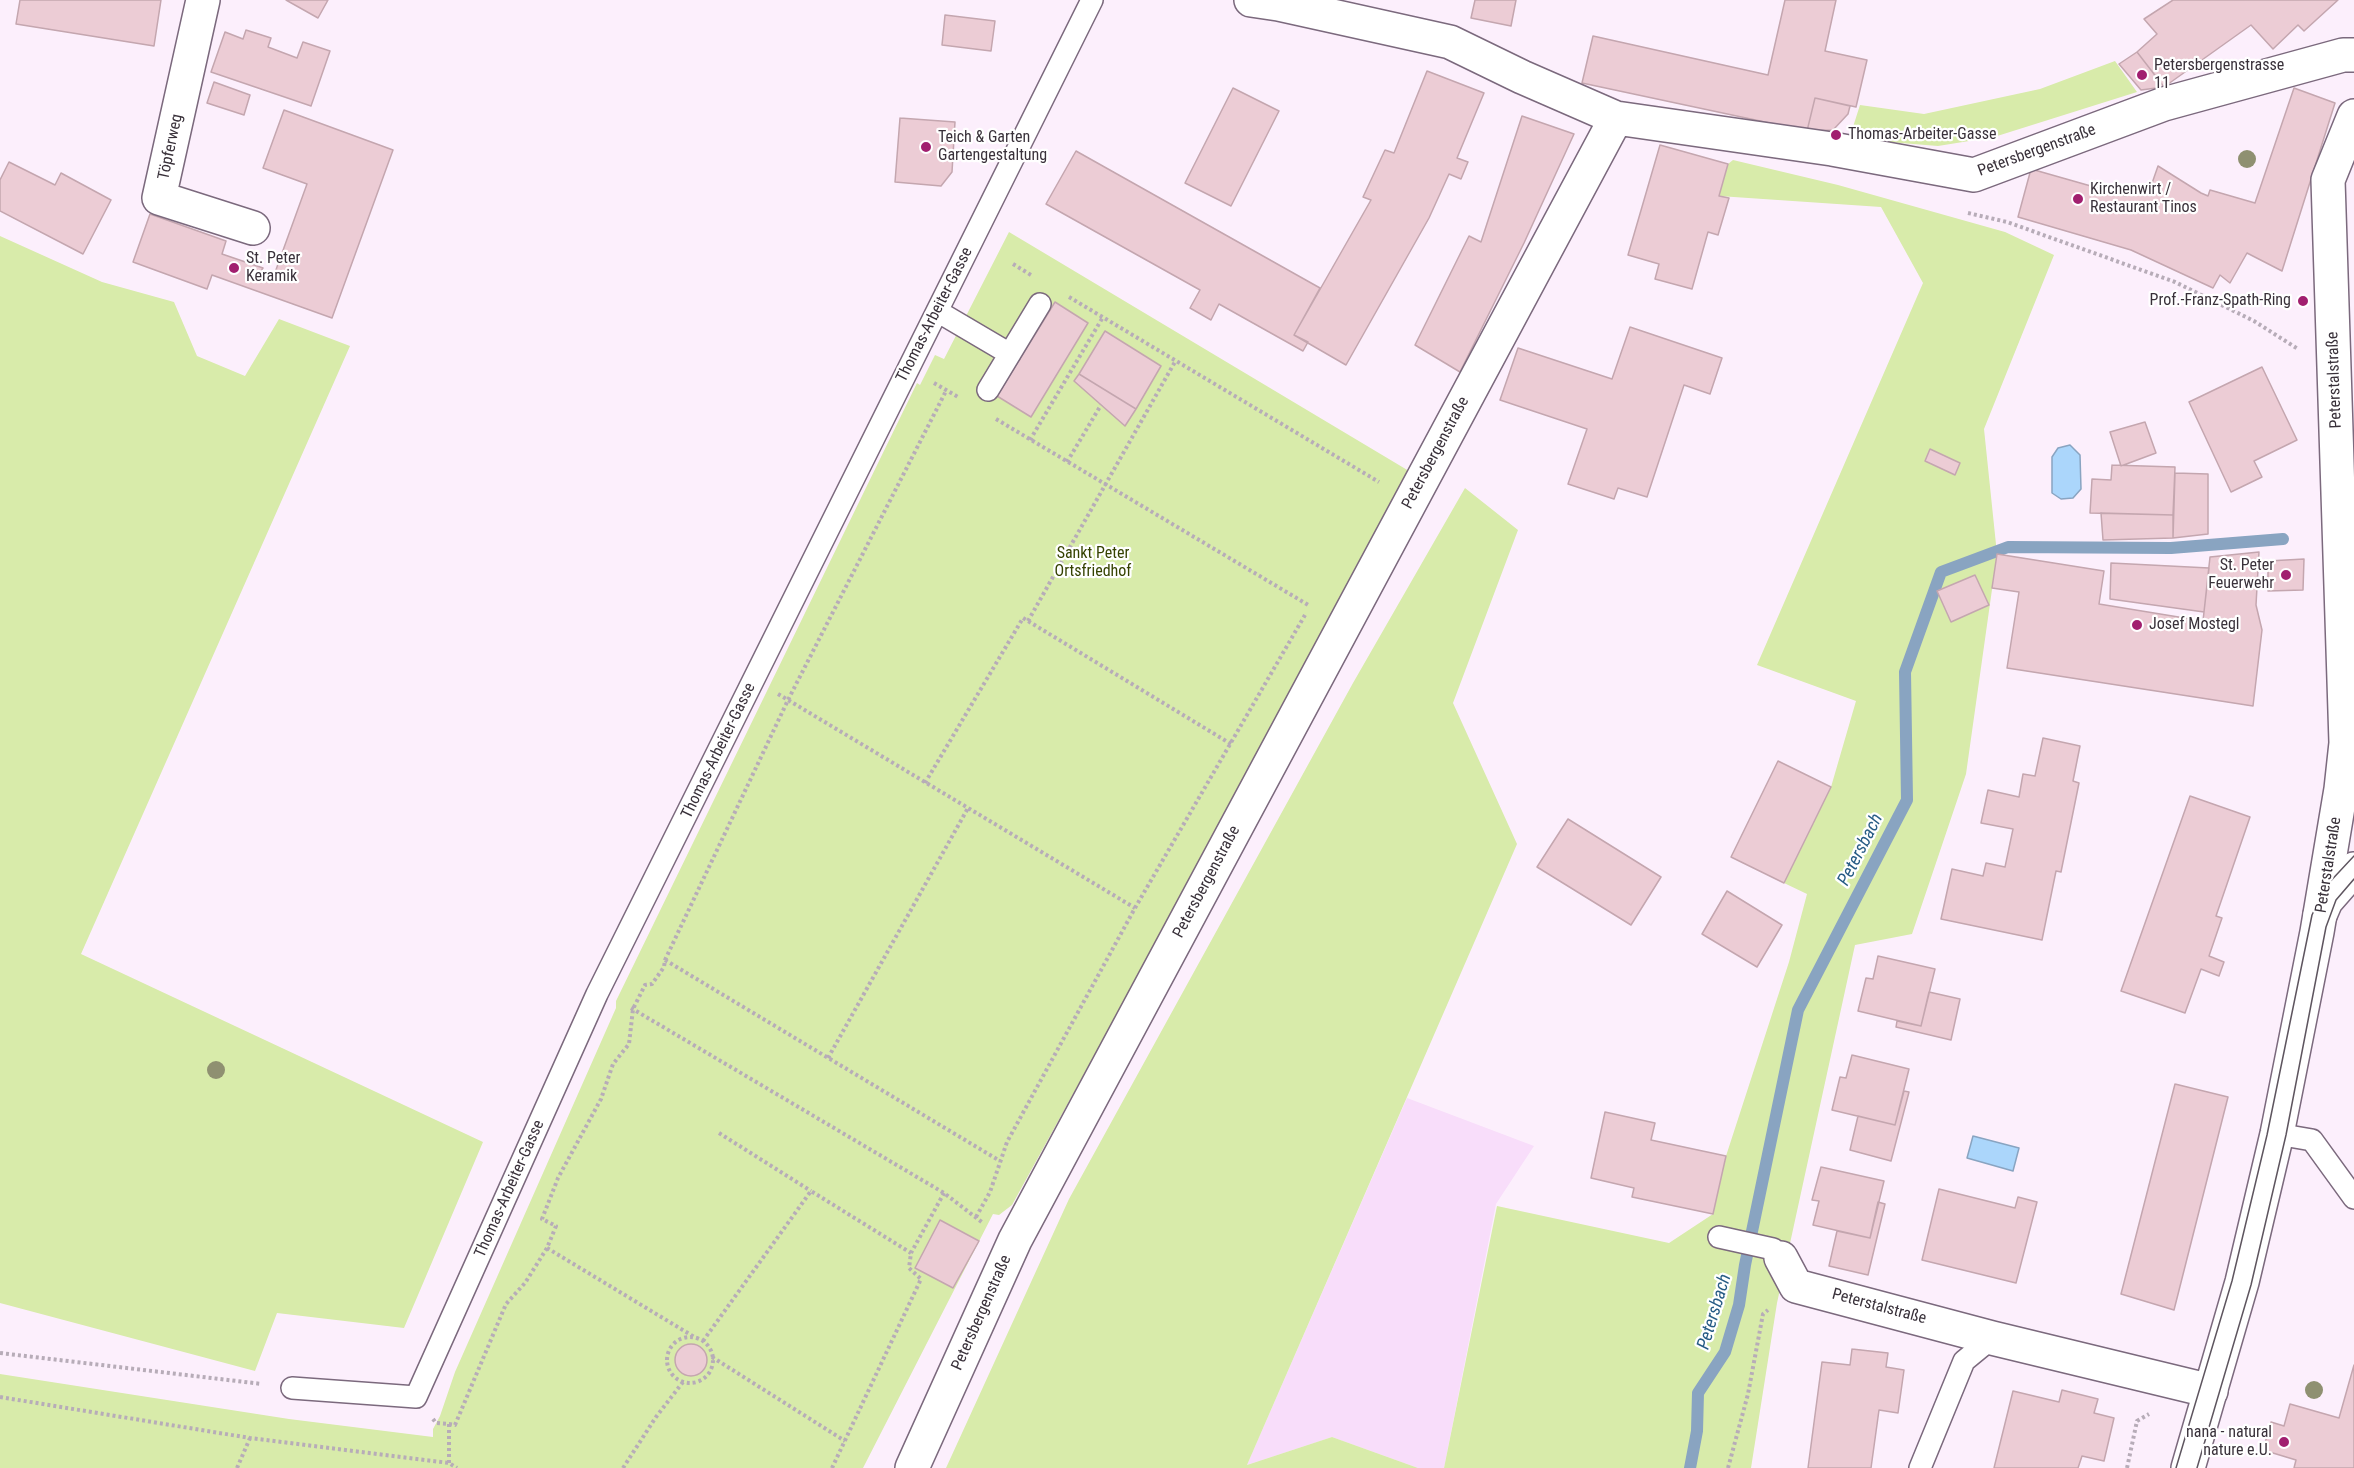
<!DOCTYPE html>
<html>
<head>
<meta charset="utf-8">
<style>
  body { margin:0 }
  canvas { display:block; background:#fceffc }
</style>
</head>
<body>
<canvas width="2354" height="1468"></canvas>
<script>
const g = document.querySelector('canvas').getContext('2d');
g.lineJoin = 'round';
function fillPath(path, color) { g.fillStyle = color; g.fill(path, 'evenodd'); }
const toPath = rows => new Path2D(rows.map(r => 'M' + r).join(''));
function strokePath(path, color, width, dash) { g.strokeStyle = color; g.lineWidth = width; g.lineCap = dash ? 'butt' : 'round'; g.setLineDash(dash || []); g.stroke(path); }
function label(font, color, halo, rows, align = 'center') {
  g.font = font + ' "Roboto Condensed",sans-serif'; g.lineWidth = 4.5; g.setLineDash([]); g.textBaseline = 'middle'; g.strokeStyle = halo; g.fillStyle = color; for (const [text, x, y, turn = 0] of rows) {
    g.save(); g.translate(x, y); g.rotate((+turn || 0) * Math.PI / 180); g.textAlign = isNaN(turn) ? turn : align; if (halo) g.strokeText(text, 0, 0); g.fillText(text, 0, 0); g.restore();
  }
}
const built = toPath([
  [1407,1098,1534,1146,1496,1204,1444,1468,1418,1468,1332,1437,1247,1465]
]);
const green = toPath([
  [2115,61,2137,92,1994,137,1938,146,1876,141,1852,130,1860,105,1924,114,2040,89],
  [1733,160,1838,185,2005,232,2054,255,1984,429,1997,554,1966,774,1912,934,1855,945,1777,1303,1751,1468,1444,1468,1497,1206,1669,1243,1713,1214,1726,1156,1789,962,1807,894,1784,883,1831,787,1856,701,1757,665,1923,283,1881,207,1719,196,1728,164],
  [1009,232,1414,474,1012,1205,999,1215,993,1214,863,1468,0,1468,0,1374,289,1419,433,1437,433,1429,440,1416,455,1372,616,1008,616,1001,917,383,920,385,935,355,944,359],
  [0,236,102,282,174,302,197,356,245,376,279,319,350,346,81,954,483,1142,404,1328,277,1313,255,1371,0,1303],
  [1465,488,1518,530,1453,703,1517,844,1247,1465,1332,1437,1418,1468,946,1468,1069,1199,1353,683]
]);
const water = toPath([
  [2070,445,2080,455,2081,489,2073,498,2061,499,2052,493,2052,457,2058,448,2070,445],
  [1973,1136,2019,1148,2013,1171,1967,1158,1973,1136]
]);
const stream = toPath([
  [1690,1468,1697,1431,1698,1393,1725,1352,1739,1305,1745,1265,1798,1010,1907,800,1905,672,1941,572,2008,547,2171,548,2283,539]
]);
const building = toPath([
  [20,0,161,0,154,46,16,24,20,0],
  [286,0,328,0,318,18,286,0],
  [1475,0,1516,0,1511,26,1471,18,1475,0],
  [1785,0,1836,0,1825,51,1867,60,1856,107,1815,98,1807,131,1582,83,1593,36,1768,75,1785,0],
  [2173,0,2338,0,2304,31,2298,25,2273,49,2251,25,2164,87,2137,52,2157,34,2144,19,2173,0],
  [945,15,995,21,991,51,942,45,945,15],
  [246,30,271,38,268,47,297,58,303,42,330,51,311,106,211,72,225,32,243,39,246,30],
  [2137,52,2164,87,2141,90,2119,64,2137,52],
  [1427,71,1484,93,1457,158,1468,162,1461,179,1449,174,1429,218,1346,365,1294,335,1371,200,1363,197,1385,150,1394,153,1427,71],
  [214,82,250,95,244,115,207,103,214,82],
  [1233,88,1279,111,1231,206,1185,183,1233,88],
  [2294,88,2335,103,2282,271,2247,253,2230,283,2220,275,2213,288,2131,250,2018,217,2031,169,2126,196,2127,189,2149,192,2158,166,2201,193,2208,196,2210,190,2255,203,2294,88],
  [1815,98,1850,106,1848,114,1833,130,1807,131,1815,98],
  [284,110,393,150,332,318,212,275,207,289,133,262,150,214,226,241,222,254,263,268,260,273,273,278,307,184,263,168,284,110],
  [1522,116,1574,134,1524,243,1460,372,1415,345,1469,236,1481,242,1522,116],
  [900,118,955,122,952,172,941,186,895,182,900,118],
  [1660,145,1728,164,1719,196,1729,198,1718,235,1708,232,1692,289,1655,279,1659,264,1628,255,1660,145],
  [1076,151,1320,288,1294,335,1308,342,1303,351,1219,304,1211,320,1190,308,1200,290,1046,204,1076,151],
  [9,162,55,185,61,173,111,200,83,254,0,211,0,180,9,162],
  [1055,302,1088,323,1031,417,997,396,1055,302],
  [1630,327,1722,358,1710,394,1684,385,1647,497,1618,488,1614,499,1568,484,1587,429,1500,400,1518,348,1612,379,1630,327],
  [1105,331,1161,366,1136,409,1079,374,1105,331],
  [2262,367,2297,440,2254,461,2262,477,2231,492,2189,402,2262,367],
  [1079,374,1136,409,1125,426,1074,381,1079,374],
  [2145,422,2156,453,2121,466,2110,432,2145,422],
  [1930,449,1960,463,1955,475,1925,461,1930,449],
  [2112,465,2175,467,2173,515,2090,513,2092,479,2111,480,2112,465],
  [2175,473,2208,474,2208,534,2173,538,2175,473],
  [2101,513,2173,515,2173,538,2103,540,2101,513],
  [2259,552,2256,605,2262,630,2253,706,2007,668,2019,592,1992,588,1997,554,2104,571,2099,604,2203,621,2210,557,2259,552],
  [2304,559,2303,590,2268,591,2268,561,2304,559],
  [2111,563,2209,568,2204,612,2110,599,2111,563],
  [1975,575,1989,605,1951,622,1937,591,1975,575],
  [2043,738,2080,746,2073,781,2079,783,2061,872,2056,871,2042,940,1941,919,1952,869,1983,876,1986,863,2005,867,2013,829,1981,823,1988,790,2019,797,2023,774,2035,776,2043,738],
  [1778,761,1831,787,1784,883,1731,857,1778,761],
  [2190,796,2250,817,2216,916,2222,918,2209,956,2224,962,2219,976,2201,969,2185,1013,2121,991,2190,796],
  [1568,819,1661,877,1631,925,1537,867,1568,819],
  [1727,891,1782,925,1757,967,1702,934,1727,891],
  [1878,956,1935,969,1921,1026,1858,1011,1866,978,1873,979,1878,956],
  [1929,992,1960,999,1951,1040,1896,1027,1897,1021,1921,1026,1929,992],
  [1852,1055,1909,1069,1895,1125,1832,1110,1840,1077,1846,1078,1852,1055],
  [2175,1084,2228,1097,2174,1310,2121,1294,2175,1084],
  [1904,1091,1909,1092,1891,1161,1850,1150,1858,1116,1895,1125,1904,1091],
  [1605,1112,1655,1123,1651,1140,1726,1156,1713,1214,1632,1197,1634,1188,1591,1178,1605,1112],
  [1821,1167,1884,1181,1870,1238,1813,1225,1819,1201,1812,1200,1821,1167],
  [1939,1189,2015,1208,2018,1197,2037,1202,2016,1283,1922,1260,1939,1189],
  [1878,1202,1885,1204,1868,1275,1829,1266,1837,1231,1870,1238,1878,1202],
  [940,1220,979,1241,953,1288,915,1268,940,1220],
  '675 1360a16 16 0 1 1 32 0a16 16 0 1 1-32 0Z',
  [1852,1349,1888,1353,1886,1367,1904,1370,1898,1413,1879,1410,1871,1468,1808,1468,1822,1362,1850,1365,1852,1349],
  [2354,1365,2354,1468,2294,1468,2296,1460,2263,1450,2271,1422,2284,1426,2290,1404,2339,1418,2354,1365],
  [2062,1390,2098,1399,2094,1413,2114,1418,2104,1461,2082,1456,2078,1468,1994,1468,2013,1391,2059,1402,2062,1390]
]);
const path = toPath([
  [1968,213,2007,222,2175,282,2254,321,2298,349],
  [1013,264,1031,275],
  [1069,297,1379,482],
  [934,383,958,397],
  [996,419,1310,606],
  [1030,440,1103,317],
  [1067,462,1101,405],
  [1028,621,1176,360],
  [778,694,1135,908],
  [925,783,1023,618,1231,744],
  [665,960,1000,1161],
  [631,1008,944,1193,983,1223],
  [828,1058,968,808],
  [719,1133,811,1191],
  [976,1217,990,1192,1007,1142,1135,908,1305,615],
  [547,1248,696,1338],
  '667 1360a23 23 0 1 1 46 0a23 23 0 1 1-46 0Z',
  [703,1341,811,1191,911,1253],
  [0,1353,262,1384],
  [712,1357,845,1441],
  [0,1397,250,1438,449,1463,457,1468],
  [433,1419,436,1423,449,1424,449,1463],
  [449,1424,455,1425,506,1304,525,1283,547,1248,556,1226,542,1219,558,1178,601,1099,613,1064,629,1044,633,1009,645,985,652,984,664,967,665,960,788,700,946,391],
  [237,1468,250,1438],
  [623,1468,656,1417,683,1382],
  [832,1468,921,1279,909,1268,911,1253,944,1193],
  [1728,1468,1748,1394,1763,1314,1768,1310],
  [2127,1468,2137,1421,2149,1414]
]);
const service = toPath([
  [937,311,1010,354],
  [988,390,1040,304],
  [2277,1134,2312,1140,2354,1198],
  [1719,1237,1773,1249],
  [292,1388,416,1397,597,994,1092,0],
  [1920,1468,1964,1361,1992,1338]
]);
const minor = toPath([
  [203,0,159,198,253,228],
  [1251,0,1278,4,1450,42,1522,77,1616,118],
  [2320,915,2326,901,2354,869],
  [1781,1258,1796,1286,1992,1338,2211,1391],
  [912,1468,1015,1240,1616,118,1832,149,1974,175,2164,104,2343,55,2354,55]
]);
const tertiary = toPath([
  [2188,1468,2242,1282,2277,1134,2317,932,2341,789,2346,743,2328,180,2354,116]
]);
const tram = toPath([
  [2176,1468,2232,1281,2267,1135,2312,915,2325,887,2354,856],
  [2197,1468,2251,1285,2286,1135,2326,927,2336,900,2354,879]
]);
const trees = [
  [2247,159],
  [216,1070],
  [2314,1390]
];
const markers = [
  [2142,75,6,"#a11f6f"],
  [1836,135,6,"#a11f6f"],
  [926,147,6,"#a11f6f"],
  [2078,199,6,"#a11f6f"],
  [234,268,6,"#a11f6f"],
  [2303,301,6,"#a11f6f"],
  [2286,575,6,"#a11f6f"],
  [2137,625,6,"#a11f6f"],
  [2284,1442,6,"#a11f6f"]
];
const poiNames = [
  ["Petersbergenstrasse",2154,66],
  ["11",2154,84],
  ["Thomas-Arbeiter-Gasse",1848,135],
  ["Teich & Garten",938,138],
  ["Gartengestaltung",938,156],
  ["Kirchenwirt /",2090,190],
  ["Restaurant Tinos",2090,208],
  ["St. Peter",246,259],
  ["Keramik",246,277],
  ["Prof.-Franz-Spath-Ring",2291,301,"right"],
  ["St. Peter",2274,566,"right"],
  ["Feuerwehr",2274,584,"right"],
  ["Josef Mostegl",2149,625],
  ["nana - natural",2272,1433,"right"],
  ["nature e.U.",2272,1451,"right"]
];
const streetNames = [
  ["Töpferweg",171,147,-78],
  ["Petersbergenstraße",2037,151,-20],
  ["Thomas-Arbeiter-Gasse",935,315,-63],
  ["Peterstalstraße",2335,380,-92],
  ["Petersbergenstraße",1436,453,-62],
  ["Thomas-Arbeiter-Gasse",719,751,-64],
  ["Peterstalstraße",2329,865,-81],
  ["Petersbergenstraße",1207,882,-62],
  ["Thomas-Arbeiter-Gasse",510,1189,-66],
  ["Peterstalstraße",1879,1307,15],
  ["Petersbergenstraße",982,1313,-66]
];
const parkNames = [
  ["Sankt Peter",1093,554],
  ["Ortsfriedhof",1093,572]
];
const waterNames = [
  ["Petersbach",1861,850,-63],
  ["Petersbach",1715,1312,-73]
];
fillPath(built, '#f8ddfa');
fillPath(green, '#d8ebaa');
fillPath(water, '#abd6fb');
strokePath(water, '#89a4c1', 1.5);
strokePath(stream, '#89a4c1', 12);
fillPath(building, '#ecccd5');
strokePath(building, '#c4a6af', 1.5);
strokePath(service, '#7b697d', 24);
strokePath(minor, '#7b697d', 36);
strokePath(tertiary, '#7b697d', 36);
strokePath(path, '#b7acb8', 4, [3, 3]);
strokePath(service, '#fff', 21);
strokePath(minor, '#fff', 33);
strokePath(tertiary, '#fff', 33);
strokePath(tram, '#5e555f', 1.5);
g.fillStyle = '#8f9071';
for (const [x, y] of trees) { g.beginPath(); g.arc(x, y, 9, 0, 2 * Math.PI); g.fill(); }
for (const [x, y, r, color] of markers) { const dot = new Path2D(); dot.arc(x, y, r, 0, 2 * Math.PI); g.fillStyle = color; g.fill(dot); strokePath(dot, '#fff', 2); }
label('16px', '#39313a', '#fff', poiNames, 'left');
label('16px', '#39313a', '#fff', streetNames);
label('16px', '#354200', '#fff', parkNames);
label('italic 18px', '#275c85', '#fff', waterNames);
</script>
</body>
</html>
